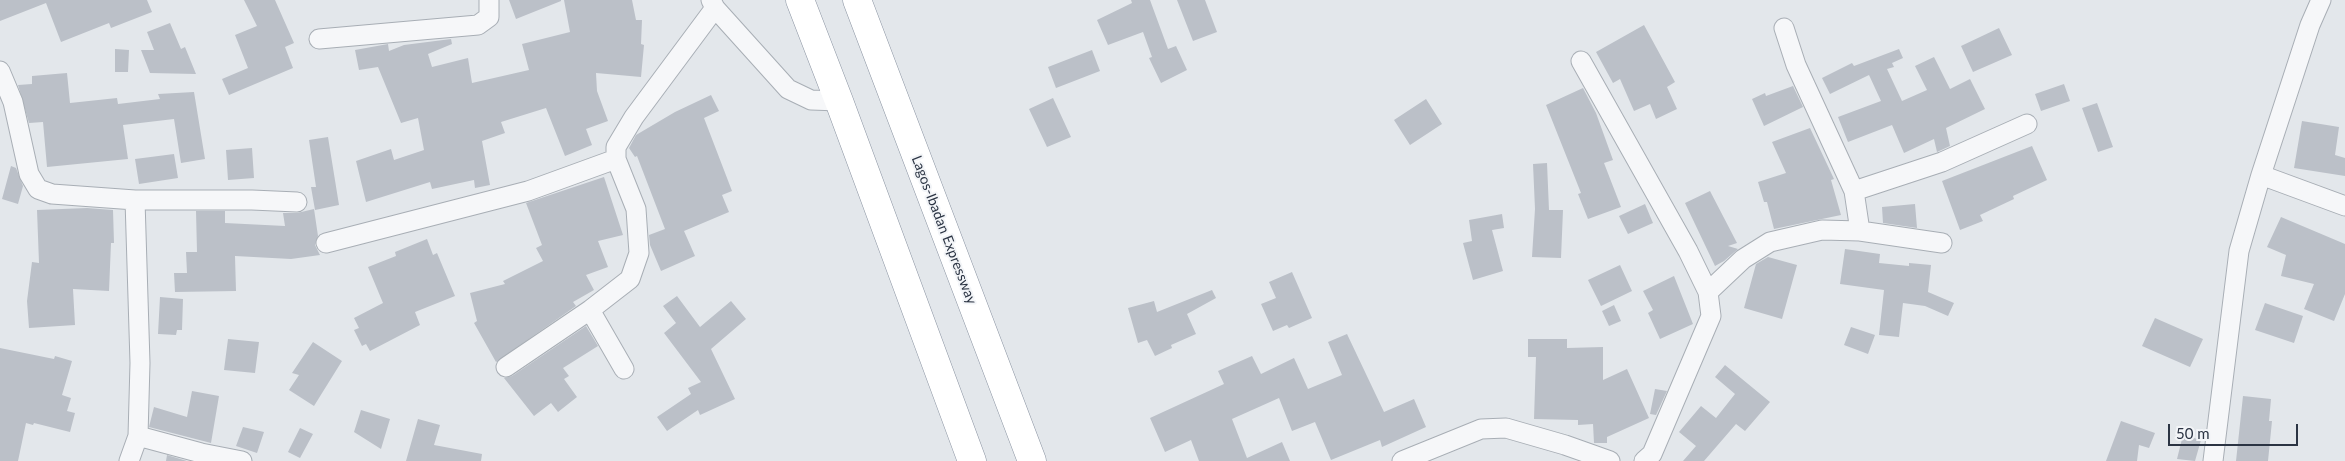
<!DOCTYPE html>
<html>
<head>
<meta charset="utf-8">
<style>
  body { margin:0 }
  #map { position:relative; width:2345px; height:461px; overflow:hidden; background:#e3e7eb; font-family:Lato,sans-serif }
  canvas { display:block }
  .scale { position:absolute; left:2168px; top:424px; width:130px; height:22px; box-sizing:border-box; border:2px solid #2b3443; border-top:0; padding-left:6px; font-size:15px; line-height:18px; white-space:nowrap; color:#2b3443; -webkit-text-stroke:4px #f3f5f8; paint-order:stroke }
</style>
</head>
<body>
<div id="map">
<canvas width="2345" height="461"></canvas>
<div class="scale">50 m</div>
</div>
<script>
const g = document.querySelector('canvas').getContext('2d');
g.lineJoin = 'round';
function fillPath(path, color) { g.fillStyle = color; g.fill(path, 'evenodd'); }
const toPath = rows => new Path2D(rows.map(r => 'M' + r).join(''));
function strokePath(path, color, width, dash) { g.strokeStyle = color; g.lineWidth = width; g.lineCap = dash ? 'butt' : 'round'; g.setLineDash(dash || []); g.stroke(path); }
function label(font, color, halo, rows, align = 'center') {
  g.font = font + ' Lato,sans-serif'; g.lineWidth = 4; g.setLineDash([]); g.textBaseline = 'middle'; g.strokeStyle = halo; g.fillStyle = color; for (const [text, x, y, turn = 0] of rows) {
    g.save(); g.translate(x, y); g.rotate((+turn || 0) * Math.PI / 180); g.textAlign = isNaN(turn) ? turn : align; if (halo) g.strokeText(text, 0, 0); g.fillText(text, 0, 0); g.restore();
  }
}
const building = toPath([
  [0,0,147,0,152,12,111,28,109,23,61,42,46,3,0,21],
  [244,0,275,0,294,43,285,47,293,68,229,95,222,79,248,68,235,35,257,26],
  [509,0,561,0,561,1,516,19],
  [564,0,632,0,636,20,642,20,641,44,644,45,641,77,596,73,597,91,608,121,586,129,592,145,565,156,546,108,501,122,505,133,482,141,490,185,475,188,474,180,432,189,430,182,366,202,356,161,391,149,394,160,424,150,418,118,401,123,378,67,359,70,355,50,388,44,389,51,404,45,451,39,452,44,428,54,432,67,468,58,472,83,529,70,522,44,570,32],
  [1131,0,1150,0,1168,49,1176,46,1187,70,1161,83,1149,58,1152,57,1143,32,1108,45,1097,20,1132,3],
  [1177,0,1205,0,1217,32,1193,41],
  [170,23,181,49,185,47,196,74,150,73,141,50,154,50,147,32],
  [1644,25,1675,82,1667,87,1677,109,1656,119,1650,104,1634,111,1620,79,1613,83,1596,52],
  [1999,28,2012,55,1973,72,1961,46],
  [115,49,129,50,128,72,115,72],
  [1899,49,1903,58,1892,63,1894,67,1887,69,1902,101,1927,90,1915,66,1934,57,1950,89,1970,79,1985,109,1946,128,1950,146,1937,152,1934,139,1904,153,1892,125,1848,142,1838,117,1881,101,1869,75,1830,94,1822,78,1852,63,1854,66],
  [1092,50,1100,71,1056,88,1048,67],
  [67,73,70,103,117,98,118,104,160,99,158,94,194,92,205,159,181,163,174,119,123,125,128,159,47,167,43,122,29,123,18,85,32,84,32,76],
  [2064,84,2070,101,2041,111,2035,94],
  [1793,86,1803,107,1764,126,1752,99,1765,93,1766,96],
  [1583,88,1596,113,1613,160,1604,163,1621,207,1588,219,1578,194,1581,193,1546,105],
  [711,95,719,111,704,118,732,191,722,195,729,212,684,231,695,256,661,271,650,245,649,235,665,229,637,156,635,157,629,148,636,135,675,112],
  [1053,98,1071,137,1047,147,1029,109],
  [1426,99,1442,124,1410,145,1394,120],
  [2097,103,2113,147,2098,152,2082,108],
  [2302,121,2339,127,2335,155,2345,158,2345,176,2294,168],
  [1810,128,1834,179,1831,180,1841,215,1774,229,1767,202,1764,202,1758,182,1786,173,1772,142],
  [328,137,339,205,315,210,311,187,316,187,309,140],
  [2032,146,2047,180,2013,196,2014,199,1980,215,1983,221,1960,230,1942,181],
  [252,148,254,178,228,180,226,150],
  [174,154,178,178,139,184,135,159],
  [1547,163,1549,210,1563,210,1561,258,1532,257,1535,209,1533,164],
  [11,166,16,168,23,186,18,204,2,199],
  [604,177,623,235,598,241,608,267,586,275,594,290,573,302,576,306,496,362,474,323,477,321,470,293,505,284,503,281,543,261,536,248,542,245,526,203],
  [1710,191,1737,243,1728,246,1738,249,1724,261,1715,266,1685,203],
  [1645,204,1653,223,1628,234,1619,216],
  [1915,204,1917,228,1883,223,1882,207],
  [87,208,113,210,114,243,111,243,109,291,73,289,75,325,29,328,27,301,32,262,39,263,37,210],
  [314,209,318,236,315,245,320,255,291,259,235,256,236,291,175,292,174,273,187,273,186,252,197,252,196,211,225,211,225,223,285,226,283,213,297,213],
  [1502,214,1504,228,1492,230,1503,271,1473,280,1463,243,1472,241,1469,220],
  [2281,217,2345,244,2345,294,2334,321,2304,309,2314,284,2281,276,2286,255,2267,247],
  [427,239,433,255,437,253,455,296,415,312,420,325,370,351,366,344,362,346,354,330,359,328,354,318,383,303,368,267,396,256,395,252],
  [1845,249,1880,254,1879,263,1909,266,1909,263,1931,265,1928,292,1954,303,1948,316,1925,306,1903,303,1899,337,1879,335,1884,290,1840,284],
  [1768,257,1797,265,1782,319,1744,308,1756,264],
  [1620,265,1632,291,1601,306,1588,280],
  [1292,272,1312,318,1289,328,1287,325,1273,331,1261,304,1276,298,1269,282],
  [1674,276,1693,324,1660,339,1648,313,1653,310,1643,291],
  [1212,290,1216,298,1187,314,1196,334,1171,345,1172,348,1155,356,1147,340,1138,343,1128,308,1154,301,1157,312],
  [677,296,700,327,731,301,746,319,711,349,735,399,700,415,698,410,667,431,657,417,691,394,688,388,701,382,664,333,676,323,663,306],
  [160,297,183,299,182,330,177,330,176,335,158,334],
  [2265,303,2303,316,2294,343,2255,330],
  [1614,305,1621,321,1609,326,1602,311],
  [2155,318,2203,339,2190,367,2142,346],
  [586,326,598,346,563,368,569,376,564,379,577,397,558,412,551,403,534,416,504,378,512,376],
  [1851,327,1875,335,1868,354,1844,345],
  [1347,334,1384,412,1414,399,1426,427,1382,447,1380,440,1331,460,1315,422,1292,431,1279,398,1232,419,1247,458,1282,442,1290,461,1199,461,1191,440,1165,452,1150,418,1224,384,1218,371,1252,356,1261,374,1294,358,1308,389,1342,375,1328,342],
  [228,339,259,342,255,373,224,370],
  [1528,339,1567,339,1567,348,1603,347,1603,380,1627,369,1649,418,1607,437,1607,443,1594,443,1593,424,1578,425,1578,420,1534,419,1536,357,1528,357],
  [313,342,342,361,314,406,289,390,299,375,292,373],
  [0,348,54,359,55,356,72,361,62,395,71,398,67,411,75,413,70,432,34,423,33,425,26,423,18,461,0,461],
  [1725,365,1770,402,1745,431,1736,424,1704,461,1683,461,1696,446,1679,432,1701,406,1716,418,1735,394,1715,377],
  [1655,389,1667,391,1656,415,1650,414],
  [192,391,219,396,211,443,149,427,154,407,187,417],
  [2243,396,2271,399,2269,421,2272,421,2268,461,2236,461],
  [361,410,390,419,381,449,354,432],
  [418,419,440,425,434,445,482,454,481,461,406,461],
  [2121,421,2155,433,2149,448,2139,445,2137,461,2106,461],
  [243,427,264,432,257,453,236,446],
  [300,428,313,434,300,458,288,452],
  [2183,435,2201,440,2195,461,2177,459],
  [167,455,187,461,166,461]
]);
const minor = toPath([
  [711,0,715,8,788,89,811,100,839,101],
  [1784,28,1796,65,1854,191,1860,231],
  [319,39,478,25,489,17,489,0],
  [1581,61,1688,251,1708,292,1711,316,1652,454,1644,461],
  [0,71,13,102,29,174,38,189,52,194,135,200,252,200,297,202],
  [2261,175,2345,206],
  [1854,191,1942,162,2027,124],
  [326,243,528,191,616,159],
  [1708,292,1743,259,1770,242,1822,230,1860,231,1942,243],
  [590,310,624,369],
  [506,367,590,310,630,279,639,253,636,209,616,159,616,147,634,117,715,8],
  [138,436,201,453,242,461],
  [129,461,138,436,140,363,135,200],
  [1402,461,1481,429,1506,428,1565,445,1610,461],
  [2213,461,2239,251,2261,175,2310,25,2321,0]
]);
const motorway = toPath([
  [800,0,839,101,972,461],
  [857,0,1032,461]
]);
const streetNames = [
  ["Lagos-Ibadan Expressway",944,230,69]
];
fillPath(building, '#bbc0c8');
strokePath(minor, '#a8aeb5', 21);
strokePath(motorway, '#8b94a2', 29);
strokePath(minor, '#f6f7f9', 19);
strokePath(motorway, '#fff', 28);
label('14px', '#2b3443', '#f3f5f8', streetNames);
</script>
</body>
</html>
